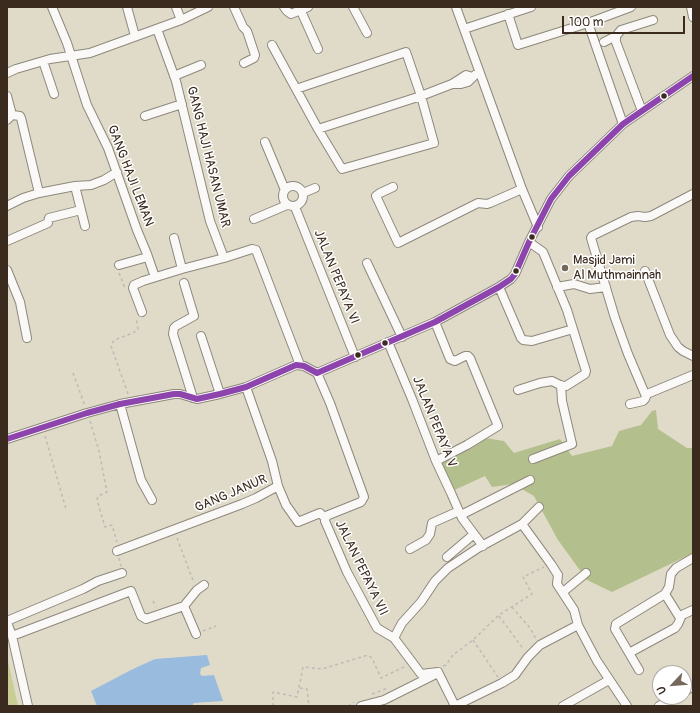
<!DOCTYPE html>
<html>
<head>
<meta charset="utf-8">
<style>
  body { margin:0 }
  #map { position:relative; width:700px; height:713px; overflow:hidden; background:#e0dac8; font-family:Pangolin,sans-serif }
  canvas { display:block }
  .frame { position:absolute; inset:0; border:8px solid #3b2a1e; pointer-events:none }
  .north { position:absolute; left:652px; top:665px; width:40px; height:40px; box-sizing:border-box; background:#fff; border:1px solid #b1aaa5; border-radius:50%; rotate:244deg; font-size:11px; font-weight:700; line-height:16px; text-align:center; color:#3b2a1e }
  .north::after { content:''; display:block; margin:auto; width:14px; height:18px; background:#75685a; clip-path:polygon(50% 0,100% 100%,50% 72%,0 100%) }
  .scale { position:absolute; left:562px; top:16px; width:123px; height:18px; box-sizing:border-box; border:2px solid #3b2a1e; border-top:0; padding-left:5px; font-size:12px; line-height:14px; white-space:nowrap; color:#3b2a1e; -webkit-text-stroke:3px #fff; paint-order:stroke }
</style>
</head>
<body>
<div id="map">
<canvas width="700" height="713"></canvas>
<div class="frame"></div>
<div class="north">U</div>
<div class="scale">100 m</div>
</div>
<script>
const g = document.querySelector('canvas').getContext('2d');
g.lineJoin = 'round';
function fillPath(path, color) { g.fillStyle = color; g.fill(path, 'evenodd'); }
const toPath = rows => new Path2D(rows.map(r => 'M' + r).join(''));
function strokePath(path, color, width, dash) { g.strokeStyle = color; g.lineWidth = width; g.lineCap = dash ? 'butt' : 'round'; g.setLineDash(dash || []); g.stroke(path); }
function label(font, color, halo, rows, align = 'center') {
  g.font = font + ' Pangolin,sans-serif'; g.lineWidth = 3; g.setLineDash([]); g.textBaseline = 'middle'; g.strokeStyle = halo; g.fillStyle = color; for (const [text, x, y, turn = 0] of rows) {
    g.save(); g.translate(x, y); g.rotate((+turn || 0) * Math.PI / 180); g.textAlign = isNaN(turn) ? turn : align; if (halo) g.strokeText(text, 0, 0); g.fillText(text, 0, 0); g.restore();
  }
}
const green = toPath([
  [7,656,18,706,7,706]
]);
const forest = toPath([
  [656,410,658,429,687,448,693,448,693,553,612,592,587,580,558,540,534,496,513,484,492,487,485,476,448,493,431,458,473,436,504,441,514,453,560,439,572,456,612,446,619,431,641,425,652,411]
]);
const water = toPath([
  [207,655,210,665,201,668,200,674,202,676,214,675,223,701,194,703,192,706,97,706,91,691,133,669,155,659]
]);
const path = toPath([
  [119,273,125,288],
  [73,373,85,406],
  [128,394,111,346,114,340,133,333,138,329,136,318],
  [90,421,99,451,107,492,98,496,97,500,105,527,112,525,117,542],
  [45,436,66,509],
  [177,538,194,583],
  [119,558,121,566],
  [153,601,156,607],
  [512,607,530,628,536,639],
  [499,616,524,650],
  [203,631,216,626],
  [473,640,498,677],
  [443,666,446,665,453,655,473,640,499,615,532,594,523,577,544,567],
  [300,688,307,689,309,706],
  [372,694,388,688],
  [273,706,273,692,297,697,303,667,322,669,368,655,372,658,381,678,406,666],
  [348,706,354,702]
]);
const minor = toPath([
  [52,7,67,43,87,105,108,148,137,230,147,254,147,257,144,258,119,265],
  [127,7,135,36],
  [176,7,181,20],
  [234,7,243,27,247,31,255,55,254,58,244,63],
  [284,7,287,11,291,14,308,7],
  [353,7,367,33],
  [456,7,522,189,538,227],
  [691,7,693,17],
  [301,11,318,49],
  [508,14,518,45,588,23,631,7],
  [588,23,623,124],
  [157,29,176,81,210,221,224,258,252,249,256,250,300,365],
  [464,29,531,7],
  [604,42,616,36],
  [272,45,318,129,342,169,434,143,421,96,406,52,296,89],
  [43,61,54,94],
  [7,73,16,69,50,59,90,53,181,20,208,7],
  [174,76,201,65],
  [452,84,461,84,468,82,475,75],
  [7,96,12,115,7,120],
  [642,111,616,42,616,36,621,30,653,20],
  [12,115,20,116,21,118,39,193],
  [145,116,182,104],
  [318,129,421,96,452,84,466,75,473,77],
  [265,142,285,190],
  '283 196a10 10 0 1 1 20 0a10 10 0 1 1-20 0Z',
  [75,186,85,226],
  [393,187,380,193,376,196,398,243,478,203,487,204,490,203,522,189],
  [303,193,315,188],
  [7,206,23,198,39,193,75,186,91,185,104,180,117,172],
  [295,207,355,357],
  [254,219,287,205],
  [7,241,48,223,49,218,81,210],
  [147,254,155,277],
  [367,263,402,337],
  [182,269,224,258],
  [7,270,20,302,27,338],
  [645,271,670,335,678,347,683,351,693,356],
  [184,283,194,316,176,326,174,328,173,334,193,398],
  [499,287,521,338,523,340,532,341,573,329],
  [557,287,574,284,590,289,606,287],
  [142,312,133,288,134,285,143,281,182,269,174,238],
  [435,322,450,359,455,361,465,356,468,356,470,358,498,426,467,445,436,461],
  [201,336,220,394],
  [388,342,412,399,436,461,451,493,462,518,483,546],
  [317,373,330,403,364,497,361,502,326,516,325,521,347,572,377,628,394,638,421,674,438,672],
  [246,387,272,461,278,486,286,505,298,522,320,513,325,518],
  [518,390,540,383,552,381,562,386,566,386,585,374,586,371,567,310,543,252,529,242],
  [647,394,645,394,628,354,615,318,591,238,592,236,631,217,638,216,645,217,651,216,693,194],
  [120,404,141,480,152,500],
  [630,404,643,401,645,399,647,394,693,375],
  [7,439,87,413,120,404,174,394,180,394,197,399,220,394,246,387,296,365,304,366,317,373,435,322,499,287,511,279,515,274,529,242,551,199,569,176,623,124,693,76],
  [533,459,572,444,562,401,561,385],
  [461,515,530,480],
  [522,524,539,507],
  [410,549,426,540,430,534,432,523,459,511],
  [117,551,242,504,256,498,278,486],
  [447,557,474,534],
  [563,592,586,573],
  [665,594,669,587,671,574,676,568,693,558],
  [184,606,196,634],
  [7,621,83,589,98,581,122,573],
  [7,622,12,636,28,706],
  [12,636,131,591,141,616,146,619,184,606,197,590,204,585],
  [394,638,402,623,421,602,435,581,448,568,478,548,522,524,551,564,558,575,557,584,574,610,578,625,597,661,627,706],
  [629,653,675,628,678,624,682,615,693,610],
  [639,670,615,629,616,624,665,594,680,618],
  [438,672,455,706],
  [684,692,693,686],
  [361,706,384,700,436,674],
  [455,706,502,683,515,675,528,657,540,645,578,625],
  [563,706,609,680],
  [659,706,675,697]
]);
const bus1 = toPath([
  [7,439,87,413,120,404,174,394,180,394,197,399,220,394,246,387,296,365,304,366,317,373,435,322,499,287,511,279,515,274,529,242,551,199,569,176,623,124,693,76]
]);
const markers = [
  [664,96,3.5,"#3b2a1e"],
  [532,237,3.5,"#3b2a1e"],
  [565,268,4,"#75685a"],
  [516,271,3.5,"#3b2a1e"],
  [385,343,3.5,"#3b2a1e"],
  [358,355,3.5,"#3b2a1e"]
];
const streetNames = [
  ["GANG HAJI HASAN UMAR",208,157,76],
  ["GANG HAJI LEMAN",130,176,69],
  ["JALAN PEPAYA VI",336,277,68],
  ["JALAN PEPAYA V",434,422,68],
  ["GANG JANUR",231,494,-23],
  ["JALAN PEPAYA VII",361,568,64]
];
const poiNames = [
  ["Masjid Jami",573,261],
  ["Al Muthmainnah",573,276]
];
fillPath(green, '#c8ce93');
fillPath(forest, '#b3c08d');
fillPath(water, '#99bcde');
strokePath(minor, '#8e887d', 10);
strokePath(path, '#bdbbb6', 1.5, [3, 3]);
strokePath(minor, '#faf9f7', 8);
strokePath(bus1, '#8e44ad', 6);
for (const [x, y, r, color] of markers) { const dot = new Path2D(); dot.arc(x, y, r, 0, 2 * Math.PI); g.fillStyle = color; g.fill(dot); strokePath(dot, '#fff', 1.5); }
label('13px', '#3b2a1e', '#fff', streetNames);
label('13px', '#3b2a1e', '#fff', poiNames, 'left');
</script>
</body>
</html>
